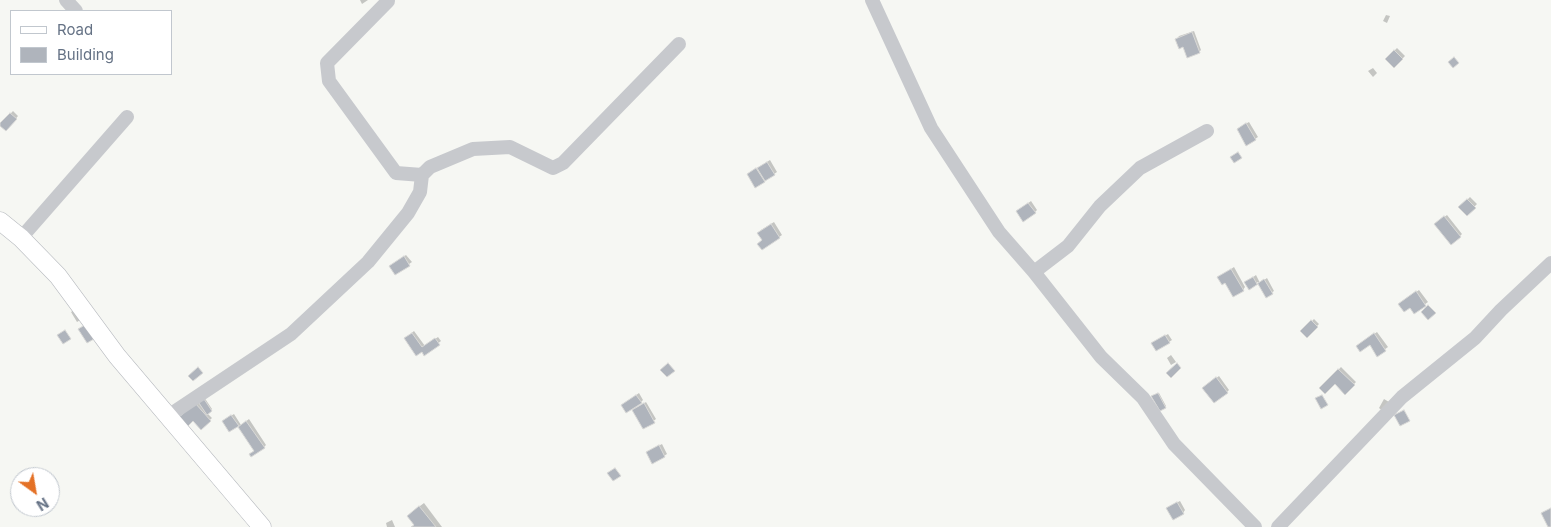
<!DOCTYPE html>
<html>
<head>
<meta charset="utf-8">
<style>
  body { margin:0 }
  #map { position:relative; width:1551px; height:527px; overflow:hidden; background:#f6f7f3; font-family:Inter,sans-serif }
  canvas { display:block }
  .legend { position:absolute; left:10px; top:10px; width:162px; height:65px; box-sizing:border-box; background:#fff; border:1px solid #c1c7ce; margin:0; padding:6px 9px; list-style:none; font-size:15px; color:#657285 }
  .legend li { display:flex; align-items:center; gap:10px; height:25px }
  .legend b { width:25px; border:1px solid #c1c7ce }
  .north { position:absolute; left:10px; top:467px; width:50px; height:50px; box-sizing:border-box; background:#fff; border:1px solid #c1c7ce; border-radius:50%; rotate:148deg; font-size:14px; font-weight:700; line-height:20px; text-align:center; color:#657285 }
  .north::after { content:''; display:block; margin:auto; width:18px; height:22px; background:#e47126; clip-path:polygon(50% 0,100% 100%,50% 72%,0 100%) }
</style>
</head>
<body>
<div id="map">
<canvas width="1551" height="527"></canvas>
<ul class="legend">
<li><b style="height:6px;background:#fff"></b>Road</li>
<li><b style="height:14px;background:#afb4bc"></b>Building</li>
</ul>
<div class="north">N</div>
</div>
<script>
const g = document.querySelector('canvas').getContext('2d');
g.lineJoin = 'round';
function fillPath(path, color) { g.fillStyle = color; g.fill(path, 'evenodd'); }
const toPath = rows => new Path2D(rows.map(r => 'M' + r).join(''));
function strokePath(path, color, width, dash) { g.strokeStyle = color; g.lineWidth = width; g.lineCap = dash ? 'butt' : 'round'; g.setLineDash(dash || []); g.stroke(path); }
const shadow = toPath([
  [360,0,368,0,362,4],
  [1386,15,1390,16,1387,23,1383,21],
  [1194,31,1201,50,1199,52,1184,46,1177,39,1179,36],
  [1397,48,1405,56,1394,67,1386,59],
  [1373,68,1377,73,1373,77,1368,71],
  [13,111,18,116,6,130,0,125],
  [1249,122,1258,137,1255,139,1240,127],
  [770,160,777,172,756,186,751,172],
  [1470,197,1477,204,1467,214,1460,207],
  [1031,201,1037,210,1035,212,1020,209],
  [1447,215,1462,234,1460,236,1438,222],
  [774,222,782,235,762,249,764,240,761,230],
  [406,255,412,262,396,273,393,264],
  [1234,267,1245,287,1243,290,1219,277],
  [1256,275,1260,283,1267,278,1274,291,1266,296,1258,282,1249,288,1246,282],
  [1419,290,1428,302,1414,312,1410,306,1402,302],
  [79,307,85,317,77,322,71,312],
  [1314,319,1319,324,1307,336,1302,331],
  [414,331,425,346,438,337,441,341,425,354,408,336],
  [1377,332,1388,347,1377,355,1370,344,1360,344],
  [1168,334,1172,340,1169,342,1153,343],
  [1171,355,1176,362,1171,365,1167,358],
  [1341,367,1356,382,1345,393,1335,382,1321,388],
  [1219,376,1229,390,1227,392,1206,386],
  [639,393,643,400,636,407,637,408,646,402,656,419,644,428,632,408,625,403],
  [1159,393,1166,406,1160,410,1153,396],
  [204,397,212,409,207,413,212,418,201,428,194,420,179,419],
  [1384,399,1389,402,1383,411,1379,408],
  [234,414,241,425,249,419,266,445,264,447,250,454,255,450,238,425,226,419],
  [662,444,667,454,664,456,647,452],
  [1180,501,1185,510,1183,513,1170,506],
  [424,503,442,527,412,527,415,524,412,512],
  [392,520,395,527,387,527,386,523]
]);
const building = toPath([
  [1192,32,1200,53,1187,58,1183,47,1179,49,1175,39,1192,32],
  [1394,50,1403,59,1394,68,1385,59,1394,50],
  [1454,57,1459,63,1453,68,1448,62,1454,57],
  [10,113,17,119,6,131,0,126,0,123,10,113],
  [1246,123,1256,140,1246,146,1237,129,1246,123],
  [1238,152,1242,158,1234,163,1230,157,1238,152],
  [767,162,775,175,765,181,757,168,767,162],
  [756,168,765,182,755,188,747,174,756,168],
  [1467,199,1476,208,1467,216,1458,207,1467,199],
  [1028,203,1036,213,1023,222,1016,211,1028,203],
  [1444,216,1461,237,1451,245,1434,224,1444,216],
  [771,224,780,238,762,250,757,244,762,240,757,233,771,224],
  [404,256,410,266,395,275,389,266,404,256],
  [1231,269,1244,291,1233,297,1225,283,1222,285,1217,277,1231,269],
  [1253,277,1257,284,1264,279,1273,294,1266,298,1258,284,1249,290,1244,282,1253,277],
  [1416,291,1426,306,1414,314,1410,308,1404,312,1398,304,1416,291],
  [1428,305,1436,313,1428,320,1421,312,1428,305],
  [1311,320,1318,327,1307,338,1300,331,1311,320],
  [85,325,94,339,87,343,78,329,85,325],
  [65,330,71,339,63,344,57,335,65,330],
  [412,333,422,347,435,338,440,345,424,356,422,352,416,356,404,338,412,333],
  [1374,333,1386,351,1377,357,1370,345,1360,352,1356,346,1374,333],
  [1165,335,1170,343,1156,351,1151,343,1165,335],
  [668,363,675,371,667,377,660,370,668,363],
  [1177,363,1181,368,1171,378,1166,373,1177,363],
  [198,367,203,373,193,381,188,376,198,367],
  [1338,369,1355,385,1345,395,1335,384,1325,394,1319,388,1338,369],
  [1216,377,1228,393,1214,403,1202,388,1216,377],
  [1158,393,1166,408,1160,411,1151,396,1158,393],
  [636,395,642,403,626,413,621,405,636,395],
  [1322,395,1328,405,1321,409,1315,398,1322,395],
  [202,396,212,411,207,415,197,400,202,396],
  [195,403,211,421,201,430,193,421,185,429,177,419,195,403],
  [644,403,655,423,643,429,632,410,644,403],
  [1404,410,1410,421,1400,426,1394,415,1404,410],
  [231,415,239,426,229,432,222,421,231,415],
  [246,421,265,448,251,457,249,454,254,451,238,427,246,421],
  [659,445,665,457,652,464,646,452,659,445],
  [615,468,621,476,613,481,607,473,615,468],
  [1177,502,1184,514,1173,520,1166,508,1177,502],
  [419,506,436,527,411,527,414,525,407,516,419,506],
  [1551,508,1551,527,1548,527,1541,513,1551,508]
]);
const minor = toPath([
  [66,0,76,11],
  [872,0,931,128,999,232,1034,272,1101,357,1143,398,1174,444,1255,527],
  [422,175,430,167,473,149,510,147,553,168,563,163,679,44],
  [21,238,127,117],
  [1034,272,1068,246,1100,206,1140,168,1207,131],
  [168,416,291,334,368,262,408,213,420,192,422,175,396,173,329,81,327,63,388,1],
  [1278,527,1402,397,1475,338,1501,310,1551,263]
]);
const major = toPath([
  [0,221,21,238,58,276,117,356,262,527]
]);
fillPath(shadow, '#0003');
fillPath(building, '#afb4bc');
strokePath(building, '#d8d8d6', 1);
strokePath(major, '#b7babf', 19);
strokePath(minor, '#c7c9cd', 14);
strokePath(major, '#fff', 18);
</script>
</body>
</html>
